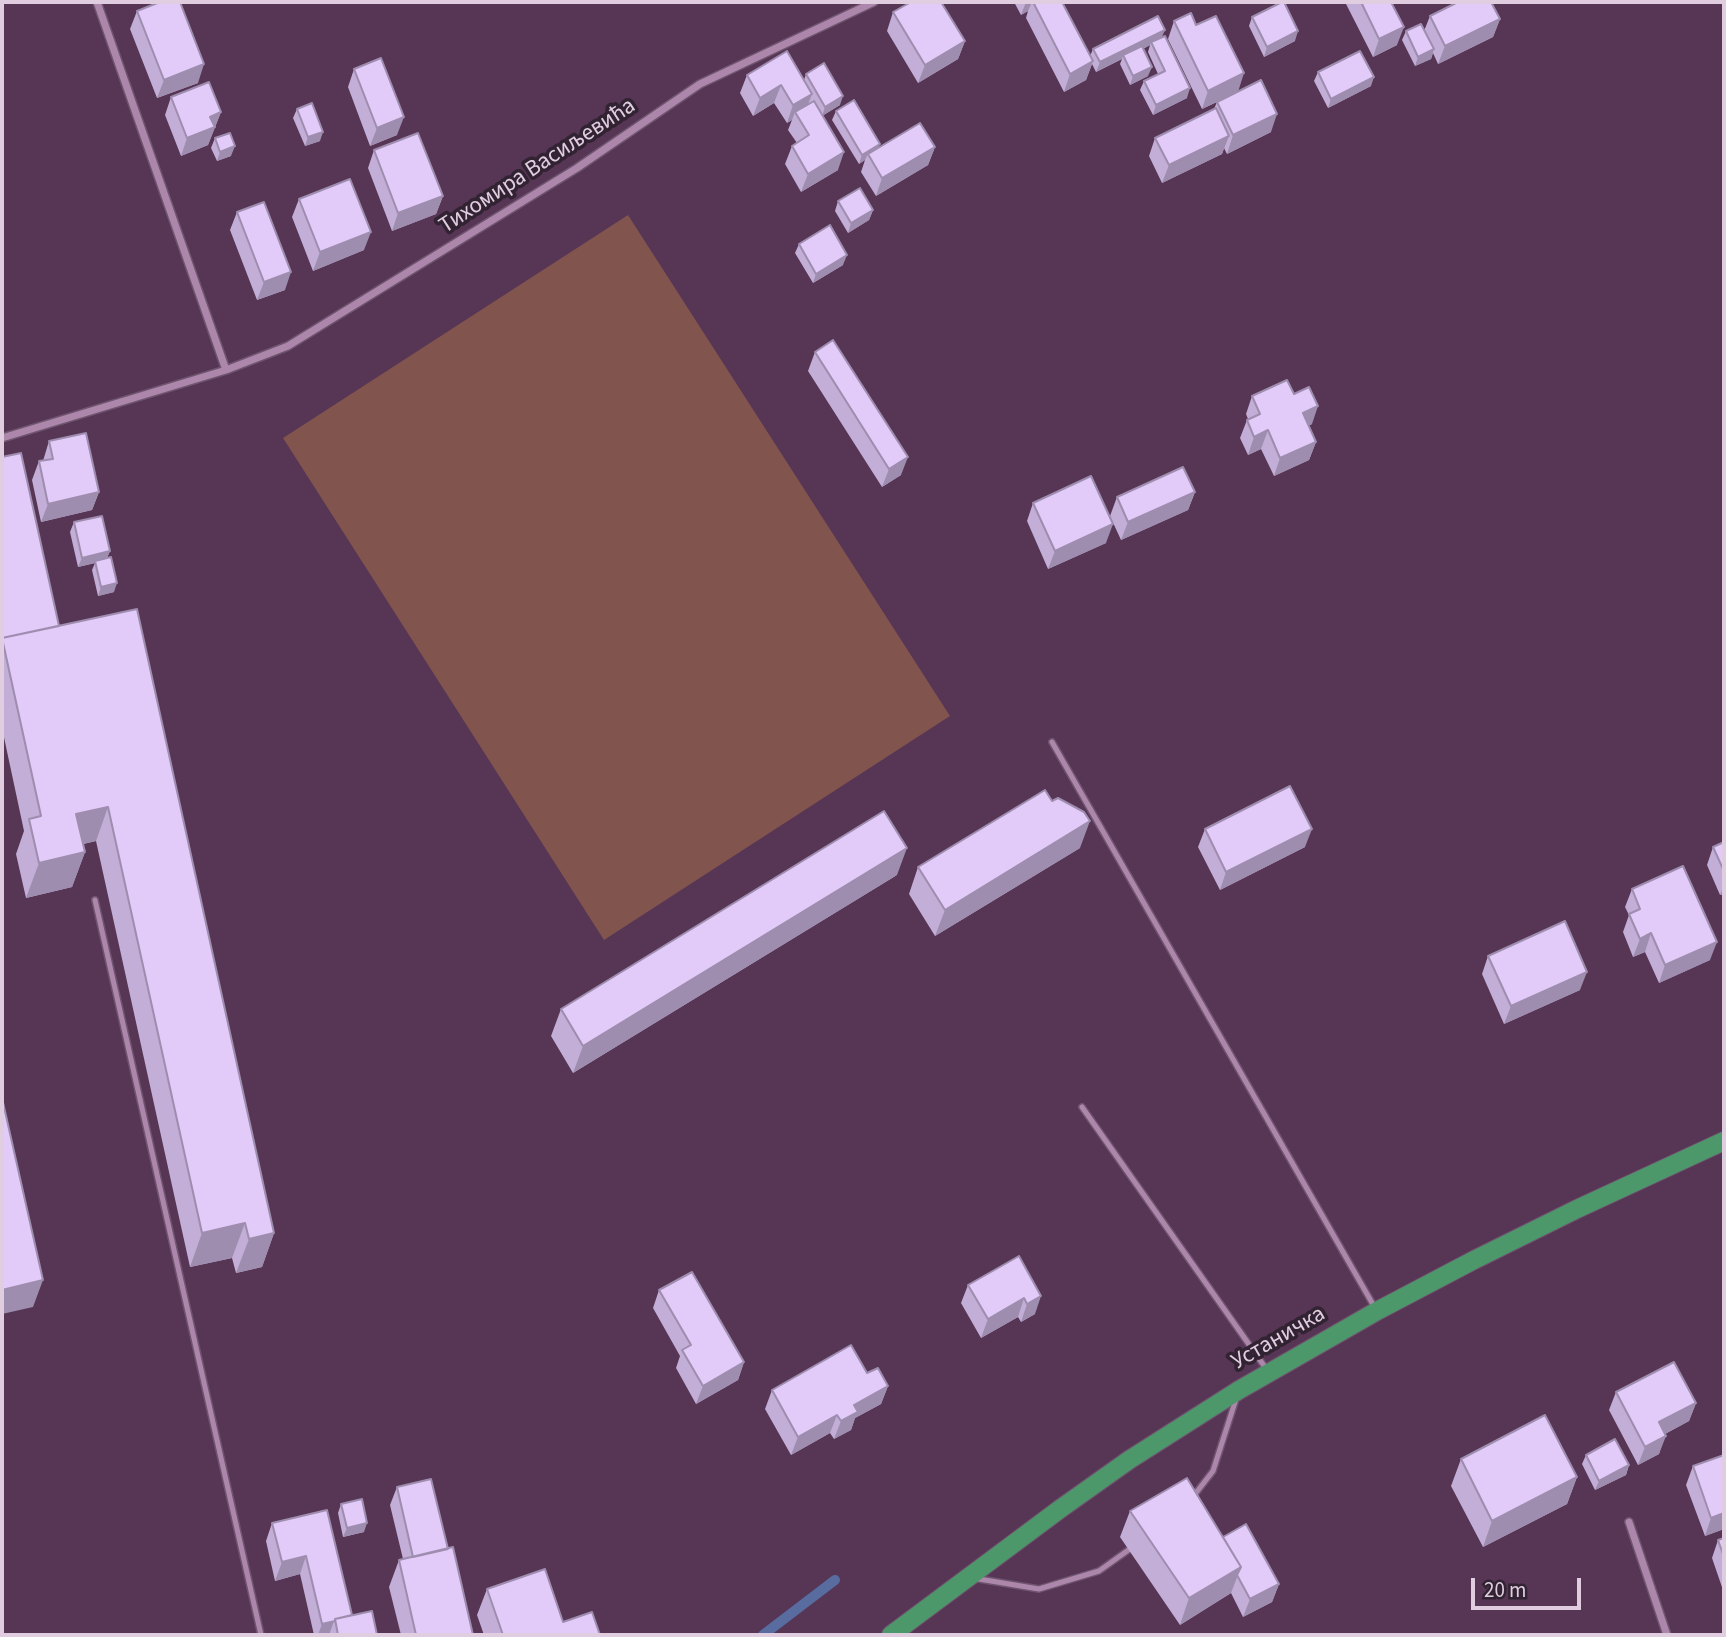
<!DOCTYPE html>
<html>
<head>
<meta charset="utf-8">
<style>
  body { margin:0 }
  #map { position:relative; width:1726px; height:1637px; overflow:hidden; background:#563555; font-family:"Source Sans 3",sans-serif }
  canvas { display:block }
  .frame { position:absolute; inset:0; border:4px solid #e1cde0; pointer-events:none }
  .scale { position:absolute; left:1471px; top:1578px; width:110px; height:32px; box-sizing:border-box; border:4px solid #e1cde0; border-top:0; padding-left:9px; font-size:21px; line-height:24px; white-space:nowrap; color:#e1cde0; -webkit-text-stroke:5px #322332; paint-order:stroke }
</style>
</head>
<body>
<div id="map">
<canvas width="1726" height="1637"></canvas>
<div class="frame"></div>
<div class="scale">20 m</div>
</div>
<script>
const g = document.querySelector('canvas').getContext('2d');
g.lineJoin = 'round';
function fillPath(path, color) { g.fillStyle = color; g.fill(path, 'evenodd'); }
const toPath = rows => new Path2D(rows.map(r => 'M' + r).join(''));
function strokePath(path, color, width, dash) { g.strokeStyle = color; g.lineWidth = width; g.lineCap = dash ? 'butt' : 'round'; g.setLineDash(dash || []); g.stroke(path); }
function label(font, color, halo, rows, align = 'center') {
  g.font = font + ' "Source Sans 3",sans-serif'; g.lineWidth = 7; g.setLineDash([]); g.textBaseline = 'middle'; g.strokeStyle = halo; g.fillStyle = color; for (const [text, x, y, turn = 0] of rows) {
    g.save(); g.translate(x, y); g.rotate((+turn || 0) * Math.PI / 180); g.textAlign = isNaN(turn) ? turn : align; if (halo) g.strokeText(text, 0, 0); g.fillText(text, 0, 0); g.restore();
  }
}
const green = toPath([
  [628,215,950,716,604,940,283,438]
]);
const stream = toPath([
  [763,1635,835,1580]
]);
const service = toPath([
  [1052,742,1375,1308],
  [95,900,261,1635],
  [1082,1107,1267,1370],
  [1192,1498,1213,1471,1236,1399],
  [973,1578,1039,1589,1099,1571,1134,1546]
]);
const minor = toPath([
  [97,2,226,370],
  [2,438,226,370,288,346,577,168,700,84,874,2],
  [1629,1522,1667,1635]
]);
const primary = toPath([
  [891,1635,1060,1509,1129,1460,1239,1390,1377,1311,1474,1260,1577,1209,1724,1141]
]);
const wall = toPath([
  [1014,2,1062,2,1090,56,1093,49,1162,37,1187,98,1153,115,1140,90,1144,81,1158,74,1148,52,1150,45,1143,49,1148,76,1130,85,1120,64,1122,59,1096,72,1092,64,1086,80,1064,92,1026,18,1028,11,1021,15],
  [1345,2,1395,2,1392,3,1397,45,1373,57],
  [137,11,198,83,157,98,130,29],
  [893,12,965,41,958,59,918,83,887,31],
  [1430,16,1500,19,1493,37,1438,64,1433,53,1431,59,1415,66,1402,40,1406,31,1424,31],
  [1252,17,1295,41,1264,57,1249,26],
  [1174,21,1196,25,1238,91,1271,132,1227,154,1224,148,1222,154,1162,183,1149,156,1155,138,1214,109,1217,102,1202,109,1168,39],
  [354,69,397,135,370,146,348,87],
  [1318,72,1371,86,1328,108,1314,81],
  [806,74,840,105,822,116,838,170,801,192,785,164,792,146,797,143,788,130,792,120,787,123,774,103,753,116,740,93,747,75,804,80],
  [171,97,221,112,208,145,181,156,165,115],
  [297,109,320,141,305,146,293,118],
  [836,111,879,147,935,147,928,165,876,196,861,172,865,160,859,164,832,120],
  [215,138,231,156,217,161,211,148],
  [374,150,443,196,436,214,392,231,368,168],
  [299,199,364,250,313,271,292,217],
  [838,201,873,210,869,220,848,233,835,211],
  [237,212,285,290,257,300,230,230],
  [799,244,843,265,813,283,795,253],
  [815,352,901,475,882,487,808,371],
  [1294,394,1312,424,1308,426,1316,442,1309,460,1274,476,1261,449,1248,455,1240,438,1247,420,1248,419,1246,414,1252,396],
  [49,441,99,492,92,510,41,522,32,480,39,461,43,461],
  [2,457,59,626,274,1233,262,1267,236,1273,232,1258,190,1267,96,841,83,844,85,852,72,887,26,898,16,854,24,831,2,728],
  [1195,492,1188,510,1121,540,1110,516,1117,497],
  [1033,503,1106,543,1048,569,1027,521],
  [74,522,110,551,107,558,114,592,98,596,92,570,95,563,78,567,70,532],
  [1205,829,1305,847,1220,890,1198,847],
  [1724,842,1724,894,1720,895,1707,865,1713,847],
  [1080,848,935,936,909,894,918,867],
  [897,875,573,1073,551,1036,561,1009],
  [1632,889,1710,960,1659,983,1645,952,1633,957,1623,932,1629,915,1625,907],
  [1488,956,1580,990,1504,1024,1482,974],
  [1019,1256,1035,1314,1021,1322,1018,1317,981,1338,961,1303,968,1285],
  [659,1290,744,1362,738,1380,696,1404,676,1368,680,1356,653,1308],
  [867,1373,888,1386,881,1404,855,1418,851,1430,834,1439,830,1433,791,1455,765,1409,772,1390],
  [1616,1392,1696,1403,1689,1421,1665,1434,1659,1454,1638,1465,1609,1410],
  [1586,1455,1629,1465,1626,1475,1595,1490,1582,1464],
  [1724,1455,1724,1529,1705,1536,1686,1485,1693,1466],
  [1461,1459,1577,1477,1567,1504,1483,1547,1451,1486],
  [397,1487,448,1549,473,1635,401,1635,389,1587,399,1560,403,1559,390,1505],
  [341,1504,364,1532,343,1537,338,1513],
  [327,1510,352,1615,377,1635,314,1635,300,1574,275,1581,266,1541,272,1523],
  [1130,1511,1223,1537,1279,1584,1272,1602,1243,1617,1231,1593,1180,1625,1120,1537],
  [1724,1538,1724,1593,1712,1558,1718,1540],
  [487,1589,563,1622,600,1635,484,1635,477,1615]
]);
const shadedWall = toPath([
  [1026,2,1032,2,1028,11,1021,15],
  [1500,19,1493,37,1438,64,1445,46],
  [1404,27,1397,45,1373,57,1379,39],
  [1165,30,1161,39,1151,42,1150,45,1124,58,1123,55,1122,59,1096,72,1100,62],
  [1298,31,1295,41,1264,57,1267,47],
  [965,41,958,59,918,83,925,65],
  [1434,49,1431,59,1415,66,1418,57],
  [1093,61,1086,80,1064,92,1070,74],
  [204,64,198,83,157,98,164,80],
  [1152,67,1148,76,1130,85,1133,76],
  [1244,73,1238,92,1202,109,1208,91],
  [1374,77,1371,86,1328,108,1331,99],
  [781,85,774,103,753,116,760,98],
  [1190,88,1187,98,1153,115,1156,105],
  [812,94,805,112,795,112,792,120,787,123,793,105],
  [843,96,840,105,822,116,825,107],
  [221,112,208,145,181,156,187,138,210,117],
  [1277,114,1271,132,1227,154,1233,135],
  [404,117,397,135,370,146,377,128],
  [323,132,320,141,305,146,308,137],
  [1229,136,1222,154,1162,183,1169,165],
  [880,144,877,153,868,154,865,160,859,164,862,155],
  [235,146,231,156,217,161,220,152],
  [935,147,928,165,876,196,882,178],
  [844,152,838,170,801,192,808,174],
  [443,196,436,214,392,231,398,213],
  [873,210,869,220,848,233,851,223],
  [371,232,364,250,313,271,320,252],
  [847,255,843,265,813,283,816,274],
  [291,272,285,290,257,300,264,282],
  [1318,406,1312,424,1296,431,1303,413],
  [1268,430,1261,449,1248,455,1254,437],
  [1316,442,1309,460,1274,476,1280,458],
  [908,457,901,475,882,487,889,469],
  [99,492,92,510,41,522,48,504],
  [1195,492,1188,510,1121,540,1128,522],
  [1113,524,1106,543,1048,569,1055,551],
  [110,551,106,560,95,561,95,563,78,567,82,558],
  [117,583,114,592,98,596,101,587],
  [108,807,96,841,63,849,76,814],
  [1090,821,1080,848,935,936,945,910],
  [1312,829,1305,847,1220,890,1226,872],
  [907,848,897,875,573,1073,583,1046],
  [85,852,72,887,26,898,39,863],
  [1724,885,1724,894,1720,895],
  [1651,933,1645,952,1633,957,1640,939],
  [1717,942,1710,960,1659,983,1665,965],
  [1587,972,1580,990,1504,1024,1511,1006],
  [245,1223,232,1258,190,1267,202,1233],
  [274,1233,262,1267,236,1273,249,1239],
  [43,1280,33,1307,2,1314,2,1290],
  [1041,1296,1035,1314,1021,1322,1027,1304],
  [1024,1298,1018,1317,981,1338,988,1319],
  [744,1362,738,1380,696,1404,703,1386],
  [888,1386,881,1404,855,1418,851,1430,834,1439,841,1421,854,1405],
  [1696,1403,1689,1421,1652,1441,1659,1422],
  [837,1415,830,1433,791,1455,798,1437],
  [1666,1436,1659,1454,1638,1465,1645,1447],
  [1629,1465,1626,1475,1595,1490,1599,1481],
  [1577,1477,1567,1504,1483,1547,1492,1521],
  [1724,1513,1724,1529,1705,1536,1711,1518],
  [367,1523,364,1532,343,1537,347,1528],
  [306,1556,300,1574,275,1581,282,1562],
  [1241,1567,1231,1593,1180,1625,1189,1598],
  [1279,1584,1272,1602,1243,1617,1250,1599],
  [334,1621,329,1635,318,1635,322,1624]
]);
const building = toPath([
  [160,2,180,2,204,64,164,80,137,11,160,2],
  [911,2,941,2,965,41,925,65,893,12,911,2],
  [1033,2,1062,2,1093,61,1070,74,1033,2],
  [1282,2,1284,2,1298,31,1267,47,1252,17,1282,2],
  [1361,2,1391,2,1404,27,1379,39,1361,2],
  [1458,2,1491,2,1500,19,1445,46,1430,16,1458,2],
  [1191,13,1196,25,1216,16,1244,73,1208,91,1174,21,1191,13],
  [1158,16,1165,30,1100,62,1093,49,1158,16],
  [1421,24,1434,49,1418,57,1406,31,1421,24],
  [1165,36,1190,88,1156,105,1144,81,1165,71,1151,42,1165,36],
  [1142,46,1152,67,1133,76,1123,55,1142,46],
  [787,51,812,94,793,105,781,85,760,98,747,75,787,51],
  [1360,51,1374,77,1331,99,1318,72,1360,51],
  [381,58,404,117,377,128,354,69,381,58],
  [824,63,843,96,825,107,806,74,824,63],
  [1261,80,1277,114,1233,135,1217,102,1261,80],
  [209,82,221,112,210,117,215,127,187,138,171,97,209,82],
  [854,100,880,144,862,155,836,111,854,100],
  [814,101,844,152,808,174,792,146,809,135,795,112,814,101],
  [312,103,323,132,308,137,297,109,312,103],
  [1216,108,1229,136,1169,165,1155,138,1216,108],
  [920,123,935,147,882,178,868,154,920,123],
  [230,133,235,146,220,152,215,138,230,133],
  [418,133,443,196,398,213,374,150,418,133],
  [350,179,371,232,320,252,299,199,350,179],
  [860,188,873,210,851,223,838,201,860,188],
  [264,202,291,272,264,282,237,212,264,202],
  [830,225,847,255,816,274,799,244,830,225],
  [833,340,908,457,889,469,815,352,833,340],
  [1287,380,1294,394,1309,387,1318,406,1303,413,1316,442,1280,458,1268,430,1254,437,1247,420,1260,414,1252,396,1287,380],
  [86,433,99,492,48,504,39,461,53,459,49,441,86,433],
  [21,453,59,626,2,638,2,639,2,457,21,453],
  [1183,467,1195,492,1128,522,1117,497,1183,467],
  [1091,476,1113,524,1055,551,1033,503,1091,476],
  [102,516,110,551,82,558,74,522,102,516],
  [111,557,117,583,101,587,95,561,111,557],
  [137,609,274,1233,249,1239,245,1223,202,1233,108,807,76,814,85,852,39,863,29,819,41,816,2,638,137,609],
  [1290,786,1312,829,1226,872,1205,829,1290,786],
  [1045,790,1052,801,1058,798,1084,812,1090,821,945,910,918,867,1045,790],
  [884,811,907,848,583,1046,561,1009,884,811],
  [1724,842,1724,871,1713,847,1724,842],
  [1683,866,1717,942,1665,965,1651,933,1640,939,1629,914,1640,909,1632,889,1683,866],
  [1565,921,1587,972,1511,1006,1488,956,1565,921],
  [2,1098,43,1280,2,1290,2,1098],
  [1019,1256,1041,1296,1027,1304,1024,1298,988,1319,968,1285,1019,1256],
  [692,1272,744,1362,703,1386,682,1350,691,1345,659,1290,692,1272],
  [851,1345,867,1373,878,1368,888,1386,854,1405,858,1412,841,1421,837,1415,798,1437,772,1390,851,1345],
  [1674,1362,1696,1403,1659,1422,1666,1436,1645,1447,1616,1392,1674,1362],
  [1545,1415,1577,1477,1492,1521,1461,1459,1545,1415],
  [1615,1439,1629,1465,1599,1481,1586,1455,1615,1439],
  [1724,1455,1724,1513,1711,1518,1693,1466,1724,1455],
  [1187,1478,1241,1567,1189,1598,1130,1511,1187,1478],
  [431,1479,448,1549,413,1557,397,1487,431,1479],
  [362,1499,367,1523,347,1528,341,1504,362,1499],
  [327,1510,352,1615,335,1619,335,1621,322,1624,306,1556,282,1562,272,1523,327,1510],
  [1246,1524,1279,1584,1250,1599,1237,1575,1241,1567,1223,1537,1246,1524],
  [1724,1538,1724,1557,1718,1540,1724,1538],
  [453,1547,473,1635,416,1635,399,1560,453,1547],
  [545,1569,563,1622,592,1612,600,1635,503,1635,487,1589,545,1569],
  [372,1611,377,1635,338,1635,335,1619,372,1611]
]);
const streetNames = [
  ["Тихомира Васиљевића",538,167,-33],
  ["Устаничка",1279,1339,-30]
];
fillPath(green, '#81544e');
strokePath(stream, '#586ca0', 10);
strokePath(service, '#6f546f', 8);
strokePath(minor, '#6f546f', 10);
strokePath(primary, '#6f546f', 20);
strokePath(service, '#ad87ab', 5);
strokePath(minor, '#ad87ab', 7);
strokePath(primary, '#4c986b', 18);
fillPath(wall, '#c2aed6');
fillPath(shadedWall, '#9e8dae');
fillPath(building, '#e2caf9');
strokePath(building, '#9e8dae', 2);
label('23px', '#e1cde0', '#322332', streetNames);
</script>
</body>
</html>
